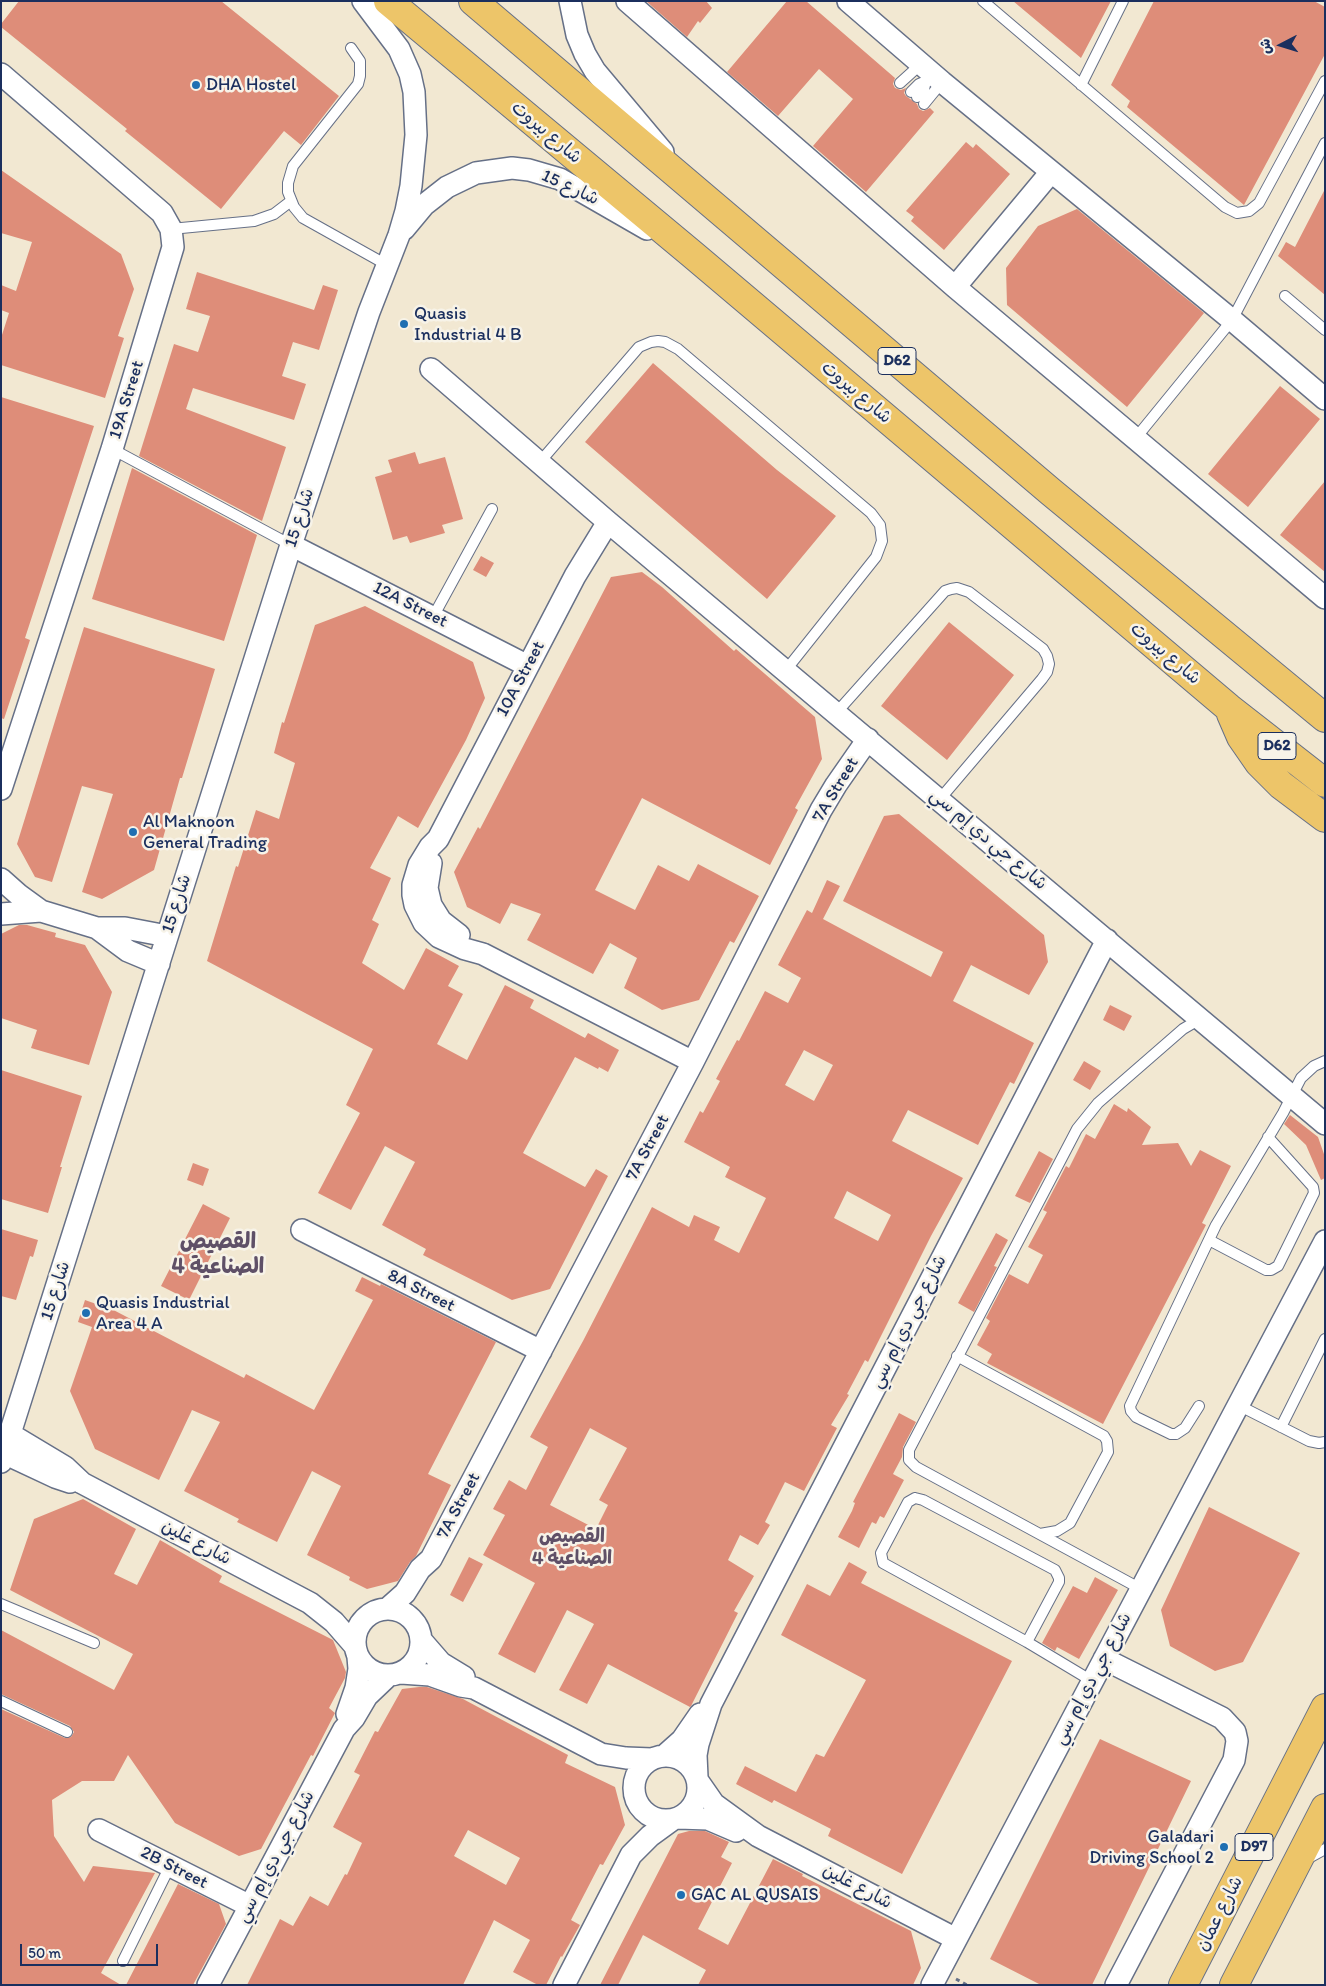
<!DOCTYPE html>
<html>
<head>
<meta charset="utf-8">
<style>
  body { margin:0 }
  #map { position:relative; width:1326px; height:1986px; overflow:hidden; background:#f2e8d2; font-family:Itim,"Playpen Sans Arabic",sans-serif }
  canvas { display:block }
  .frame { position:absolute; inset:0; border:2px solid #1b2f5e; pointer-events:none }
  .north { position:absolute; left:1256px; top:20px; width:50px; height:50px; -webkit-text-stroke:4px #f7f3e8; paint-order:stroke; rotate:265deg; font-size:14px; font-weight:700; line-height:20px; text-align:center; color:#1b2f5e }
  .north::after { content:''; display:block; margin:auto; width:18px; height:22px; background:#1b2f5e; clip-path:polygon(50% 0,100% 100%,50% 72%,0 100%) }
  .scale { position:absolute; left:20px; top:1944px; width:138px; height:22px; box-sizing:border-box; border:2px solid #1b2f5e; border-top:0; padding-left:6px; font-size:15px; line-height:18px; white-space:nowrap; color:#1b2f5e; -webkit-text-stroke:4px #f7f3e8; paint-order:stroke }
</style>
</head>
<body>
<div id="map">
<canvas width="1326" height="1986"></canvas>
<div class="frame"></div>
<div class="north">ش</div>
<div class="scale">50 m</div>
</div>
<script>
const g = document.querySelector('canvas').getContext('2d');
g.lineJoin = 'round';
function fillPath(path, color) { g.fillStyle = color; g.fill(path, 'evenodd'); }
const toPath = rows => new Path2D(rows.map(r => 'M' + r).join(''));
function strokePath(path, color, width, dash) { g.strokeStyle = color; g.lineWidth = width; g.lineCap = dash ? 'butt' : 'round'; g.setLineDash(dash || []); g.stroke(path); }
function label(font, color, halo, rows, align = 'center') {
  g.font = font + ' Itim,"Playpen Sans Arabic",sans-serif'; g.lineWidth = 5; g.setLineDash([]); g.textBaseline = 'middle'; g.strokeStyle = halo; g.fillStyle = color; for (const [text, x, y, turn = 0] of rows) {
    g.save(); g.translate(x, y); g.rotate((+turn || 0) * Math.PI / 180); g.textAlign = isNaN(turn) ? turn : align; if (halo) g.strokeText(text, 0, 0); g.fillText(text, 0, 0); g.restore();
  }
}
const building = toPath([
  [19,1,221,1,339,96,301,145,284,131,221,209,125,131,127,129,1,27,1,24],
  [646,1,706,1,712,8,700,23,698,21,687,37],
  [787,1,806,1,895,78,893,84,895,88,901,90,906,88,904,93,906,96,917,104,919,109,923,111,930,108,934,112,866,192,813,146,853,99,819,69,778,116,727,72],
  [1013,1,1111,1,1081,58],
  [1154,1,1314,1,1325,7,1325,54,1244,205,1127,107,1130,101,1111,85],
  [966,142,973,148,976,144,1010,174,944,250,911,221,914,217,906,211],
  [1,170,121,254,134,289,118,336,124,338,105,398,1,365,1,338,9,313,1,310,1,285,16,291,32,242,1,233],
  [1325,189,1325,295,1278,256,1286,242,1295,247],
  [1077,209,1204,313,1127,407,1007,305,1006,268,1038,226],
  [197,272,314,310,323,285,338,290,319,350,293,342,282,376,306,384,294,420,193,388,186,409,286,447,262,521,139,456,174,344,198,352,210,316,186,309],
  [653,363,777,470,836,516,767,599,585,442],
  [1280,386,1320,419,1248,507,1208,474],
  [1,397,94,426,25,638,30,640,4,719,1,718],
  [415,452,419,464,445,457,463,519,442,525,445,533,410,543,407,536,393,540,375,477,392,472,388,460],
  [132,468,257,535,224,641,92,599],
  [1325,481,1325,572,1280,535],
  [481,556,494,563,486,577,473,570],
  [642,572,662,587,734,651,736,649,815,717,822,759,795,808,798,810,770,865,642,798,595,890,635,910,658,865,689,881,698,864,759,896,734,943,730,941,699,1000,662,1010,624,988,637,958,610,943,593,974,527,940,541,914,511,903,500,924,467,907,454,872,478,827,480,829,611,577],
  [365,606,473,662,485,698,466,740,418,828,398,816,370,868,391,878,372,920,379,924,362,963,404,990,426,948,459,966,448,986,463,994,437,1044,467,1060,505,985,534,1000,530,1008,585,1038,588,1033,619,1050,608,1072,599,1067,598,1069,575,1057,523,1153,585,1187,596,1169,608,1176,550,1289,512,1300,423,1255,426,1249,382,1225,415,1162,385,1146,351,1210,318,1193,360,1113,346,1105,373,1049,207,961,236,866,238,867,256,810,279,819,295,763,274,753,282,722,284,723,315,625],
  [949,622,1014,675,947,760,881,706],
  [84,627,215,669,182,778,180,778,154,870,102,899,82,892,113,794,82,786,52,882,35,877,17,844],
  [899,814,1044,935,1048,962,1029,995,971,965,953,1001,1034,1043,1014,1084,1010,1082,978,1145,908,1110,892,1141,963,1178,931,1236,868,1362,865,1360,847,1394,849,1395,831,1425,837,1428,804,1491,785,1482,765,1522,770,1525,758,1545,740,1535,728,1560,754,1576,734,1611,738,1613,691,1706,690,1707,608,1664,587,1704,559,1690,594,1624,567,1610,535,1673,498,1654,535,1583,483,1555,505,1515,493,1509,509,1480,526,1490,548,1447,530,1437,583,1341,652,1207,689,1227,694,1215,720,1227,714,1240,739,1253,766,1198,725,1177,730,1167,684,1142,700,1111,703,1113,720,1081,716,1079,737,1040,739,1041,765,991,788,1003,801,978,778,965,807,910,812,913,827,880,840,886,823,919,931,977,943,952,843,901,884,816],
  [804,1050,833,1065,814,1101,785,1085],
  [847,1191,891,1215,878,1241,834,1218],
  [590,1428,627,1448,599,1500,608,1505,596,1529,550,1505],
  [19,925,27,925,56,933,55,937,85,945,112,992,89,1065,31,1048,37,1030,1,1018,1,934],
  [1110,1005,1132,1016,1124,1031,1103,1020],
  [1084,1061,1101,1071,1090,1090,1073,1080],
  [1,1070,82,1096,60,1167,62,1167,48,1213,1,1199],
  [1114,1104,1127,1112,1128,1108,1151,1127,1142,1145,1178,1143,1191,1166,1200,1150,1231,1166,1202,1223,1206,1225,1103,1424,987,1363,992,1354,977,1345,990,1321,986,1318,1009,1274,1028,1284,1043,1255,1028,1247,1047,1212,1043,1210,1066,1166,1069,1168,1086,1134,1095,1139],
  [1290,1115,1318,1137,1325,1157,1325,1178,1321,1180,1306,1145,1284,1124],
  [1039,1151,1053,1159,1030,1203,1015,1196],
  [193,1163,209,1169,203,1186,187,1180],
  [203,1204,230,1218,189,1300,161,1286],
  [1,1229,38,1240,33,1257,30,1256,16,1300,1,1296],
  [996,1233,1008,1240,994,1266,997,1267,974,1312,958,1303],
  [362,1277,380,1286,381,1284,496,1342,428,1474,451,1485,416,1556,410,1562,398,1581,367,1589,349,1580,350,1577,307,1555,341,1486,312,1471,277,1542,237,1522,239,1519,184,1491,220,1422,192,1410,159,1480,95,1449,70,1391,92,1327,78,1322,85,1300,99,1305,100,1303,244,1378,246,1374,314,1410,373,1300,355,1291],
  [899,1413,916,1422,903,1447,902,1457,893,1474,904,1480,884,1518,880,1516,876,1524,872,1522,859,1548,838,1537,852,1511,855,1503,853,1502],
  [83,1499,136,1529,114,1574,137,1585,160,1540,222,1576,219,1582,333,1640,346,1672,345,1678,329,1708,335,1713,313,1756,311,1755,261,1849,239,1856,175,1823,128,1755,114,1781,82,1781,52,1800,54,1836,84,1882,93,1866,155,1873,101,1973,121,1985,1,1985,1,1709,65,1738,71,1737,74,1732,70,1726,1,1694,1,1630,114,1690,133,1654,10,1590,34,1519],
  [1209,1507,1300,1553,1243,1662,1215,1671,1170,1646,1161,1610],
  [469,1557,483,1564,463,1602,450,1595],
  [849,1562,867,1572,861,1583,1012,1661,902,1874,828,1836,831,1829,774,1800,772,1803,736,1784,745,1766,796,1792,816,1754,824,1757,866,1680,781,1635,807,1584,830,1596],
  [1095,1577,1118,1590,1079,1659,1057,1647,1055,1651,1042,1643,1073,1586,1087,1593],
  [419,1687,427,1687,463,1699,568,1755,565,1763,615,1787,625,1825,603,1865,600,1864,571,1920,580,1925,562,1957,561,1956,546,1985,538,1985,513,1972,530,1940,494,1920,463,1985,247,1985,280,1919,293,1926,310,1896,328,1906,345,1874,347,1875,362,1843,333,1827,360,1775,354,1772,375,1731,378,1732,402,1689],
  [468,1830,520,1858,506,1885,454,1856],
  [1100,1739,1191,1781,1092,1985,1041,1985,990,1959],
  [689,1831,705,1831,729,1842,721,1857,732,1863,698,1929,728,1945,773,1859,803,1874,802,1876,911,1931,921,1968,913,1985,698,1985,706,1970,643,1935,618,1985,600,1985,678,1834],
  [178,1884,219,1904,226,1924,193,1985,126,1985]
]);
const path = toPath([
  [956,1979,967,1985]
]);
const service = toPath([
  [983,1,1225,207,1237,213,1249,211,1259,203,1325,81],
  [351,48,360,61,360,76,358,84,293,166,288,183,288,192,294,207,303,218,387,265],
  [900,83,921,64],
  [1081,85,1123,1],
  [911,92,919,84,926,81,932,74],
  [917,97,924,89,926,81],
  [924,104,942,82],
  [171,229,254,221,274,214,291,201],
  [1285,296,1325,330],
  [1135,439,1232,320,1325,143],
  [112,449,291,545],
  [539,463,639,347,651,342,658,341,665,342,678,349,871,513,880,525,882,541,876,557,786,670],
  [433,617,492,509],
  [837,712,945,591,951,589,957,588,969,592,1043,649,1047,656,1049,664,1047,672,1042,679,940,799],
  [1209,1240,1266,1270,1271,1270,1278,1266,1314,1193,1313,1187,1268,1137],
  [957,1356,1104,1436,1107,1441,1108,1452,1070,1523,1057,1531,1040,1534],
  [1238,1405,1309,1441,1319,1443,1325,1442],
  [1199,1406,1185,1428,1176,1434,1171,1434,1136,1417,1131,1411,1130,1406,1216,1225,1283,1113,1301,1078,1314,1066,1325,1061],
  [1281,1427,1325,1339],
  [915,1498,923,1500,1055,1570,1059,1578,1059,1582,1027,1642,883,1563,881,1553,908,1502,915,1498],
  [1141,1589,916,1467,909,1460,909,1450,1077,1129,1098,1103,1183,1029,1200,1019],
  [1,1604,94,1643],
  [1027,1642,1092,1681],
  [1,1701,67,1732],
  [1307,1859,1325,1849],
  [123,1961,170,1866]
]);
const minor = toPath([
  [570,1,577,35,585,54,595,71,663,152],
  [627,1,955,287,1325,598],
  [848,1,942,82,1232,320,1325,399],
  [1,74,162,213,171,229,173,247,112,449,1,789],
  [404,229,424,205,447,187,476,173,512,168,529,170,560,179,647,229],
  [955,287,1051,172],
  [431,369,608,522,1325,1124],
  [608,522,575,576,438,839,430,847,419,865,413,885,413,895,415,905,424,923,439,937,465,949,483,954,693,1062],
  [291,545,528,666],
  [431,863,427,888,431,905,441,921,459,935],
  [1,879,19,895,41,911,97,928,125,928,167,936],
  [1,914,41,911],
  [97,928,128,951,159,964],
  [302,1230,541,1351],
  [10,1434,65,1467,82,1483,310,1603,334,1622,354,1645],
  [4,1453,55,1477,70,1482],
  [1,1462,291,545,369,312,399,235,406,211,411,186,416,135,414,92,410,74,399,49,363,1],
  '355 1642a33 33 0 1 1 66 0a33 33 0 1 1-66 0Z',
  [387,1609,405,1593,420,1569,431,1559,693,1062,821,810,836,785,868,739],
  [421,1640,441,1663,464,1677],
  [1104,1659,1222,1718,1235,1732,1237,1741,1234,1760,1116,1985],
  [401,1673,430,1675,461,1686,474,1688,601,1754,626,1758,652,1759],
  [347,1714,356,1688,359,1669,358,1657],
  '634 1788a32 32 0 1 1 64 0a32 32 0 1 1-64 0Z',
  [664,1756,682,1740,700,1714],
  [697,1777,696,1755,698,1744,711,1704,1107,940],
  [698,1781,714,1804,758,1836,956,1939],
  [678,1818,708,1819,736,1831],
  [99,1830,250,1906],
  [208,1985,344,1729,354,1718,367,1696,388,1676],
  [564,1985,631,1855,650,1836,672,1820],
  [932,1985,1325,1241]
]);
const primary = toPath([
  [388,1,692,254,1229,708,1325,783],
  [473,1,1051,492,1325,718],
  [1231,714,1241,737,1259,763,1281,785,1325,818],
  [1183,1985,1325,1708],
  [1234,1985,1325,1808]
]);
const markers = [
  [196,85,5,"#1f6fb2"],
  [404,324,5,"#1f6fb2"],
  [133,832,5,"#1f6fb2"],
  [86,1313,5,"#1f6fb2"],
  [1224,1847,5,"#1f6fb2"],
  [681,1895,5,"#1f6fb2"]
];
const shields = [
  [897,361,38],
  [1277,746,38],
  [1254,1847,38]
];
const shieldNames = [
  ["D62",897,361],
  ["D62",1277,746],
  ["D97",1254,1847]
];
const poiNames = [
  ["DHA Hostel",206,85],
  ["Quasis",414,314],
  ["Industrial 4 B",414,335],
  ["Al Maknoon",143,822],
  ["General Trading",143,843],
  ["Quasis Industrial",96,1303],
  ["Area 4 A",96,1324],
  ["Galadari",1214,1837,"right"],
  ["Driving School 2",1214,1858,"right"],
  ["GAC AL QUSAIS",691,1895]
];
const streetNames = [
  ["شارع بيروت",546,133,40],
  ["شارع 15",570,188,25],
  ["شارع بيروت",856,393,40],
  ["19A Street",127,400,-73],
  ["شارع 15",300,518,-72],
  ["12A Street",410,605,27],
  ["شارع بيروت",1165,654,40],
  ["10A Street",521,679,-62],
  ["7A Street",836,790,-59],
  ["شارع جي دي إم سي",988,840,40],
  ["شارع 15",177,904,-72],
  ["7A Street",648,1148,-62],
  ["شارع 15",56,1291,-72],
  ["8A Street",421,1291,27],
  ["شارع جي دي إم سي",909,1322,-63],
  ["7A Street",459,1506,-62],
  ["شارع غلين",196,1543,28],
  ["شارع جي دي إم سي",1093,1679,-62],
  ["شارع جي دي إم سي",276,1857,-62],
  ["2B Street",174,1868,27],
  ["شارع غلين",857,1887,28],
  ["شارع عمان",1220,1914,-63]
];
const neighbourhoodNames = [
  ["القصيص",572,1537],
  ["الصناعية 4",572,1559]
];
const districtNames = [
  ["القصيص",218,1242],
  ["الصناعية 4",218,1267]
];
fillPath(building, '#de8d79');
strokePath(service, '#667087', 12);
strokePath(minor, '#667087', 24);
strokePath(primary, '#667087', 30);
strokePath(path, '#667087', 3, [4, 4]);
strokePath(service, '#fff', 10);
strokePath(minor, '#fff', 21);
strokePath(primary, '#edc569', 28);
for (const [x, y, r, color] of markers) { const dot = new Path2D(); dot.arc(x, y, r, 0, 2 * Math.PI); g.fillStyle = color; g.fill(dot); strokePath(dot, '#f7f3e8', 2); }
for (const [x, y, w] of shields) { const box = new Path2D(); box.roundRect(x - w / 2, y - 13.5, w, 27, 4); g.fillStyle = '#f7f3e8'; g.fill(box); strokePath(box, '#1b2f5e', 1); }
label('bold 16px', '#1b2f5e', null, shieldNames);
label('18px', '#1b2f5e', '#f7f3e8', poiNames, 'left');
label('18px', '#1b2f5e', '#f7f3e8', streetNames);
label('bold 19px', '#5f5067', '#f7f3e8', neighbourhoodNames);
label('bold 22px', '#5f5067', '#f7f3e8', districtNames);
</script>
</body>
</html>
